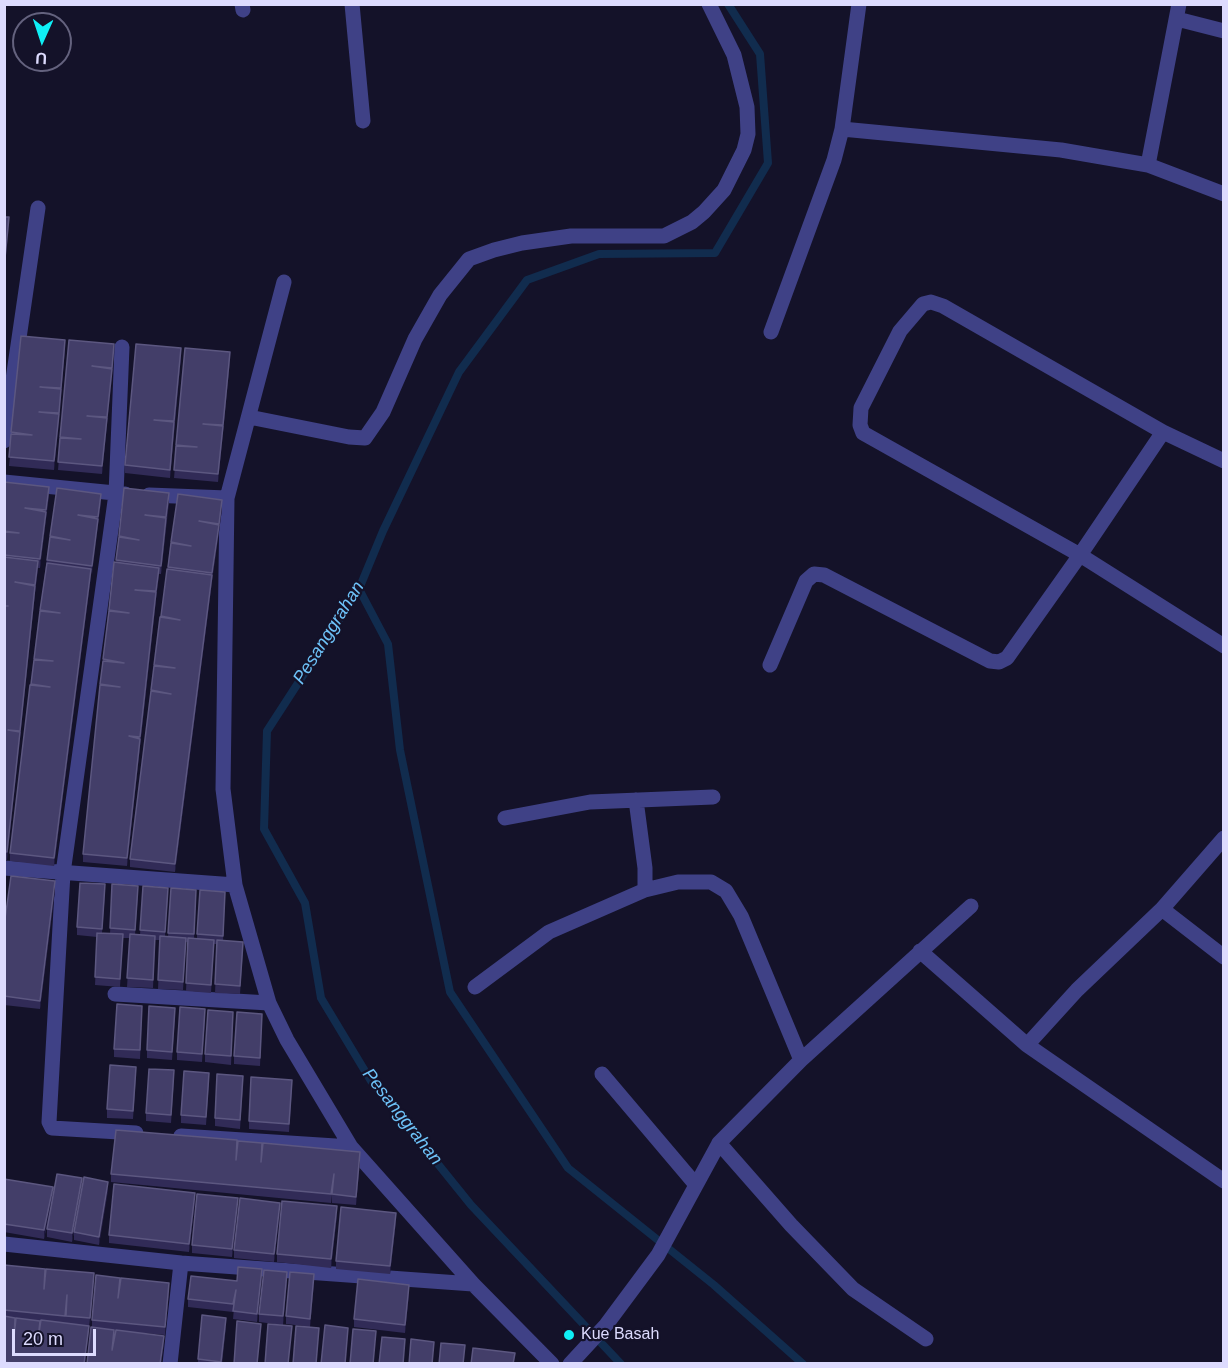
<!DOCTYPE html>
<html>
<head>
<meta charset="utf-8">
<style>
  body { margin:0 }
  #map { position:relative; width:1228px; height:1368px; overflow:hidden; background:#141229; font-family:Arial,sans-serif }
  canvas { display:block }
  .frame { position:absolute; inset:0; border:6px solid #dddbfe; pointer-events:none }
  .north { position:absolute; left:12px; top:12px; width:60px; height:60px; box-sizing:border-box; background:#141229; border:2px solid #64627e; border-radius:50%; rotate:183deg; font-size:16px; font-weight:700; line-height:24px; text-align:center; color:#dddbfe }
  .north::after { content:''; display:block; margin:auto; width:21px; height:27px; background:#0feff6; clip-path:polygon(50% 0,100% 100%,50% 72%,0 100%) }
  .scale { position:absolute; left:12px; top:1329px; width:84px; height:27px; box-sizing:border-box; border:3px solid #dddbfe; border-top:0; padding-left:8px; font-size:18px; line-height:21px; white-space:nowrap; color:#dddbfe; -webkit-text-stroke:4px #141229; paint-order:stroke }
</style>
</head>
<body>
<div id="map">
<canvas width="1228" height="1368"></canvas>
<div class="frame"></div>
<div class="north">U</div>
<div class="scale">20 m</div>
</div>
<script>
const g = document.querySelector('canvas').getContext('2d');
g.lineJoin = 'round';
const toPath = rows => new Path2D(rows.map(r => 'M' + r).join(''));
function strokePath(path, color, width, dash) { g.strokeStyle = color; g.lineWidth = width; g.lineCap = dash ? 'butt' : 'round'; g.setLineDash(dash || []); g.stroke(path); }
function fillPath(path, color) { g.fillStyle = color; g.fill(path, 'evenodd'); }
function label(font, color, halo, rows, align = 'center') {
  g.font = font + ' Arial,sans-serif'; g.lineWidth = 4.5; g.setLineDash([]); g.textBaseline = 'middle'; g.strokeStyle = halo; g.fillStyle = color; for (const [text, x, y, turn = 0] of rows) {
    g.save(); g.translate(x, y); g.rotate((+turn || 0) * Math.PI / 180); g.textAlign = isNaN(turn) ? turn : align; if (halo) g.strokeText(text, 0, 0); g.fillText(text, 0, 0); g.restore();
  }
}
const stream = toPath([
  [359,589,388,644,400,750,450,992,568,1168,714,1285,803,1364],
  [621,1364,471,1205,371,1081,321,998,305,903,264,829,267,731,359,589,383,531,459,372,527,280,599,254,715,253,768,163,760,54,728,4]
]);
const street = toPath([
  [242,4,243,10],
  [352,4,363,121],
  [1177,19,1224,31],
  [842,129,859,4],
  [1148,165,1179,4],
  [284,282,227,498,223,789,235,885,269,1003,287,1040,351,1147,473,1284,552,1364],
  [771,332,834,160,842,129,1061,150,1148,165,1224,194],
  [122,347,116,494,63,873,49,1122,52,1128,136,1133],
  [249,417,349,437,365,438,383,412,415,339,440,295,469,259,494,250,522,243,571,236,664,236,692,222,704,212,724,190,744,150,748,134,747,107,734,55,709,4],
  [1163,432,943,306,931,302,923,304,900,331,861,408,860,425,863,433,1080,555,1224,646],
  [4,441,38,208],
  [4,482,125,494],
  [149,495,227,498],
  [770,665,806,581,814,574,824,575,990,661,999,662,1007,658,1080,555,1163,432,1224,461],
  [636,800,645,868,645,890],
  [505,818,590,802,713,797],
  [4,868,235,885],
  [1162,909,1224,957],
  [920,951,1027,1045,1224,1181],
  [475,987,549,932,645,890,678,882,711,882,726,891,741,916,801,1060],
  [115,994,269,1003],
  [1027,1045,1077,990,1162,909,1224,838],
  [602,1074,696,1185],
  [181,1136,351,1147],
  [719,1143,791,1225,853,1289,926,1339],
  [4,1244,181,1263,473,1284],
  [170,1364,181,1263],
  [570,1364,606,1325,658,1255,719,1143,801,1060,971,906]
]);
const wall = toPath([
  [21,336,65,349,54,470,9,466],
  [69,340,114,352,102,474,58,470],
  [185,348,230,360,218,482,174,478],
  [181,356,170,478,125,473,125,465],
  [4,482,49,495,40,568,38,568,35,593,7,860,4,860],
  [124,488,169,502,161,574,159,574,156,599,127,866,83,862,83,854,103,659,114,562,116,563],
  [101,502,91,575,54,866,10,861,10,853,40,610,50,536],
  [222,509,212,581,175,872,130,867,130,859,161,616,171,542],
  [112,884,138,894,135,935,140,935,143,886,168,896,165,936,168,937,171,888,196,898,194,939,197,939,197,934,225,900,223,941,243,950,240,994,215,993,217,944,214,944,211,993,186,991,188,942,186,942,183,990,158,989,160,940,155,940,153,988,127,987,130,938,123,938,120,987,95,985,97,937,77,935,77,927,105,893,102,933,110,934],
  [55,890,40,1009,4,1005,4,926],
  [142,1014,140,1059,114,1057,114,1049],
  [175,1016,172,1060,147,1058,147,1050],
  [205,1018,202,1062,177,1060,177,1052],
  [233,1020,231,1065,205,1062,205,1054],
  [262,1022,260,1066,234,1064,234,1056],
  [136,1075,133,1119,107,1118,107,1109],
  [174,1079,171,1123,146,1121,146,1113],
  [209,1081,206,1125,181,1123,181,1115],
  [243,1084,240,1129,215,1126,215,1118],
  [292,1088,289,1132,249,1129,249,1121],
  [237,1156,261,1158,360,1161,356,1205,332,1203,332,1195,331,1203,111,1182,111,1174],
  [4,1179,53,1195,44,1239,4,1232],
  [82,1186,72,1242,47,1237,47,1229],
  [108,1190,99,1245,74,1240,74,1232],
  [195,1201,189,1252,109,1243,109,1235],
  [238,1206,232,1257,192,1253,192,1245],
  [280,1211,274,1262,234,1258,234,1250],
  [337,1215,331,1268,277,1262,277,1254],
  [396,1221,390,1274,336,1269,336,1261],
  [4,1265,44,1285,94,1282,85,1364,4,1364],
  [262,1277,257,1322,233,1319,234,1308,233,1312,188,1307,188,1299,237,1281],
  [287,1280,283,1325,259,1322,259,1314],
  [314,1282,310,1327,319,1336,304,1326,286,1324,286,1316],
  [120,1286,169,1291,165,1335,144,1333,164,1344,161,1364,92,1327,92,1320],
  [409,1293,405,1333,354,1327,354,1319],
  [226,1326,222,1364,198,1364,198,1359]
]);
const shadedWall = toPath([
  [9,217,9,226,4,276,4,268],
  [65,340,65,349,61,396,61,388],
  [114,344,112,377,107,425,107,417],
  [181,348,181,356,174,429,174,421],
  [230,352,230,360,223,433,223,425],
  [59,414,59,422,54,470,54,461],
  [107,418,107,426,102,474,102,466],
  [174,422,174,430,170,478,170,470],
  [223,426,223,434,218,482,218,474],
  [49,487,49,495,46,519,46,510],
  [169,493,169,502,166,525,166,517],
  [101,494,101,502,98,526,98,517],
  [222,500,222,509,219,532,219,524],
  [46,512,46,520,40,568,40,559],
  [166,518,166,526,161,574,161,566],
  [98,519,98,527,92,575,92,566],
  [219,525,219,533,212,581,212,573],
  [38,561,38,570,35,593,35,585],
  [159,568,159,576,156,599,156,591],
  [91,569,91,577,54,866,54,858],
  [212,575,212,583,175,872,175,864],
  [35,586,35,594,20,739,20,731],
  [156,592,156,601,140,746,140,737],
  [20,732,20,741,7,860,7,852],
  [140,739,140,747,127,866,127,858],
  [55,881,55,890,40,1009,40,1001],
  [360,1152,360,1161,356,1205,356,1197],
  [82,1178,82,1186,72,1242,72,1233],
  [108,1182,108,1190,99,1245,99,1237],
  [53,1187,53,1195,44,1239,44,1230],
  [195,1193,195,1201,189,1252,189,1244],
  [238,1198,238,1206,232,1257,232,1249],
  [280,1203,280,1211,274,1262,274,1254],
  [337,1206,337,1215,331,1268,331,1259],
  [396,1213,396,1221,390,1274,390,1266],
  [262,1269,262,1277,257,1322,257,1314],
  [287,1272,287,1280,283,1325,283,1316],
  [94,1273,94,1282,90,1326,90,1318],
  [314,1274,314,1282,310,1327,310,1319],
  [169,1283,169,1291,165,1335,165,1327],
  [409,1285,409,1293,405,1333,405,1325],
  [226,1318,226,1326,221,1364,221,1362],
  [89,1326,89,1334,85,1364,84,1364],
  [164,1336,164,1344,161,1364,160,1364]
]);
const building = toPath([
  [4,217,9,217,4,268,4,217],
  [21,336,65,340,61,388,40,387,61,389,59,413,39,412,59,414,54,461,9,457,11,434,32,435,11,432,21,336],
  [69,340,114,344,112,368,92,366,112,369,107,417,87,416,107,418,102,466,58,462,60,438,81,439,60,437,69,340],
  [136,344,181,348,174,421,154,420,174,422,170,470,125,465,136,344],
  [185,348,230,352,223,425,203,424,223,426,218,474,174,470,176,446,197,447,176,445,185,348],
  [4,482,49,487,46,510,25,508,46,512,40,559,4,555,4,532,19,533,4,531,4,482],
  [57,488,101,494,98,517,78,515,98,519,92,566,47,560,50,537,70,540,50,536,57,488],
  [124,488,169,493,166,517,145,515,166,518,161,566,116,560,119,537,139,540,119,536,124,488],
  [178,494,222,500,219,524,199,521,219,525,212,573,168,567,171,543,191,546,171,542,178,494],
  [4,557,38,561,35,585,15,582,35,586,20,731,8,730,20,732,7,852,4,851,4,606,8,606,4,606,4,557],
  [114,562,159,568,156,591,135,590,156,592,140,737,129,736,140,739,127,858,83,854,100,685,120,687,100,684,103,661,124,663,103,659,109,611,129,613,109,610,114,562],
  [47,563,91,569,54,858,10,853,30,685,50,687,31,684,34,660,53,661,34,659,40,611,60,613,40,610,47,563],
  [167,569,212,575,175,864,130,859,151,691,171,694,151,690,154,666,175,668,154,665,160,617,180,620,161,616,167,569],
  [11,876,55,881,40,1001,4,996,4,926,11,876],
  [80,883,105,884,102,929,77,927,80,883],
  [112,884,138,886,135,930,110,928,112,884],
  [143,886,168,888,165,932,140,930,143,886],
  [171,888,196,890,194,934,168,933,171,888],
  [200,890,225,892,223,936,197,934,200,890],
  [97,933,123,934,120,979,95,977,97,933],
  [130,934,155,936,153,980,127,978,130,934],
  [160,936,186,938,183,982,158,980,160,936],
  [188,938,214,940,211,985,186,983,188,938],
  [217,940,243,942,240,986,215,984,217,940],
  [117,1004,142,1006,140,1050,114,1049,117,1004],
  [149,1006,175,1008,172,1052,147,1050,149,1006],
  [180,1007,205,1009,202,1054,177,1052,180,1007],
  [208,1010,233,1012,231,1056,205,1054,208,1010],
  [237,1012,262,1014,260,1058,234,1056,237,1012],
  [110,1065,136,1067,133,1111,107,1109,110,1065],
  [149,1069,174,1070,171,1115,146,1113,149,1069],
  [184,1071,209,1073,206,1117,181,1115,184,1071],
  [217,1074,243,1076,240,1120,215,1118,217,1074],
  [251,1077,292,1080,289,1124,249,1121,251,1077],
  [116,1130,237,1140,236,1160,238,1141,262,1143,261,1162,263,1143,360,1152,356,1197,332,1194,334,1174,331,1194,111,1174,116,1130],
  [57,1174,82,1178,72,1233,47,1229,57,1174],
  [84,1177,108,1182,99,1237,74,1232,84,1177],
  [4,1179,53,1187,44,1230,4,1224,4,1179],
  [114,1184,195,1193,189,1244,109,1235,114,1184],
  [197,1194,238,1198,232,1249,192,1245,197,1194],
  [240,1198,280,1203,274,1254,234,1250,240,1198],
  [282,1201,337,1206,331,1259,277,1254,282,1201],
  [341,1207,396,1213,390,1266,336,1261,341,1207],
  [4,1265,45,1269,44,1289,46,1269,94,1273,90,1318,66,1316,67,1295,65,1316,4,1310,4,1265],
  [238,1267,262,1269,257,1314,233,1311,236,1290,233,1304,188,1299,191,1276,237,1281,238,1267],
  [264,1270,287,1272,283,1316,259,1314,264,1270],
  [290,1272,314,1274,310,1319,286,1316,290,1272],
  [96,1275,120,1278,118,1298,121,1278,169,1283,165,1327,92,1320,96,1275],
  [358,1279,409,1285,405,1325,354,1319,358,1279],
  [202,1315,226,1318,221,1362,198,1359,202,1315],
  [4,1316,15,1318,14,1338,16,1318,40,1321,38,1339,41,1320,89,1326,84,1364,19,1364,4,1362,4,1316],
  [237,1321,261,1324,257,1364,234,1364,237,1321],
  [268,1324,292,1326,288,1364,265,1364,268,1324],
  [325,1325,348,1328,345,1364,321,1364,325,1325],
  [296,1326,319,1328,316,1364,293,1364,296,1326],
  [91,1327,114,1330,112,1350,116,1330,164,1336,160,1364,87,1364,91,1327],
  [353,1329,376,1331,373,1364,350,1364,353,1329],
  [382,1337,405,1339,403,1364,379,1364,382,1337],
  [411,1339,434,1342,432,1364,409,1364,411,1339],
  [441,1343,465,1345,463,1364,439,1364,441,1343],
  [473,1348,515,1353,513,1364,471,1364,473,1348]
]);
const markers = [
  [569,1335,6,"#0feff6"]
];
const poiNames = [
  ["Kue Basah",581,1335]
];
const waterNames = [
  ["Pesanggrahan",329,633,-58],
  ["Pesanggrahan",402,1117,52]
];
strokePath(stream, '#112c4e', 8);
strokePath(street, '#3f4186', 15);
fillPath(wall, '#312b57');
fillPath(shadedWall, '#1e193d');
fillPath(building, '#433e69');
strokePath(building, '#5c5780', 1.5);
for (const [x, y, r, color] of markers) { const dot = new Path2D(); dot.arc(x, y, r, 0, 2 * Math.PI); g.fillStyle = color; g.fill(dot); strokePath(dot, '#141229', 2); }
label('16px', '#dddbfe', '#141229', poiNames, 'left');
label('italic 18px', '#6ec3f9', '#141229', waterNames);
</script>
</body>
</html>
